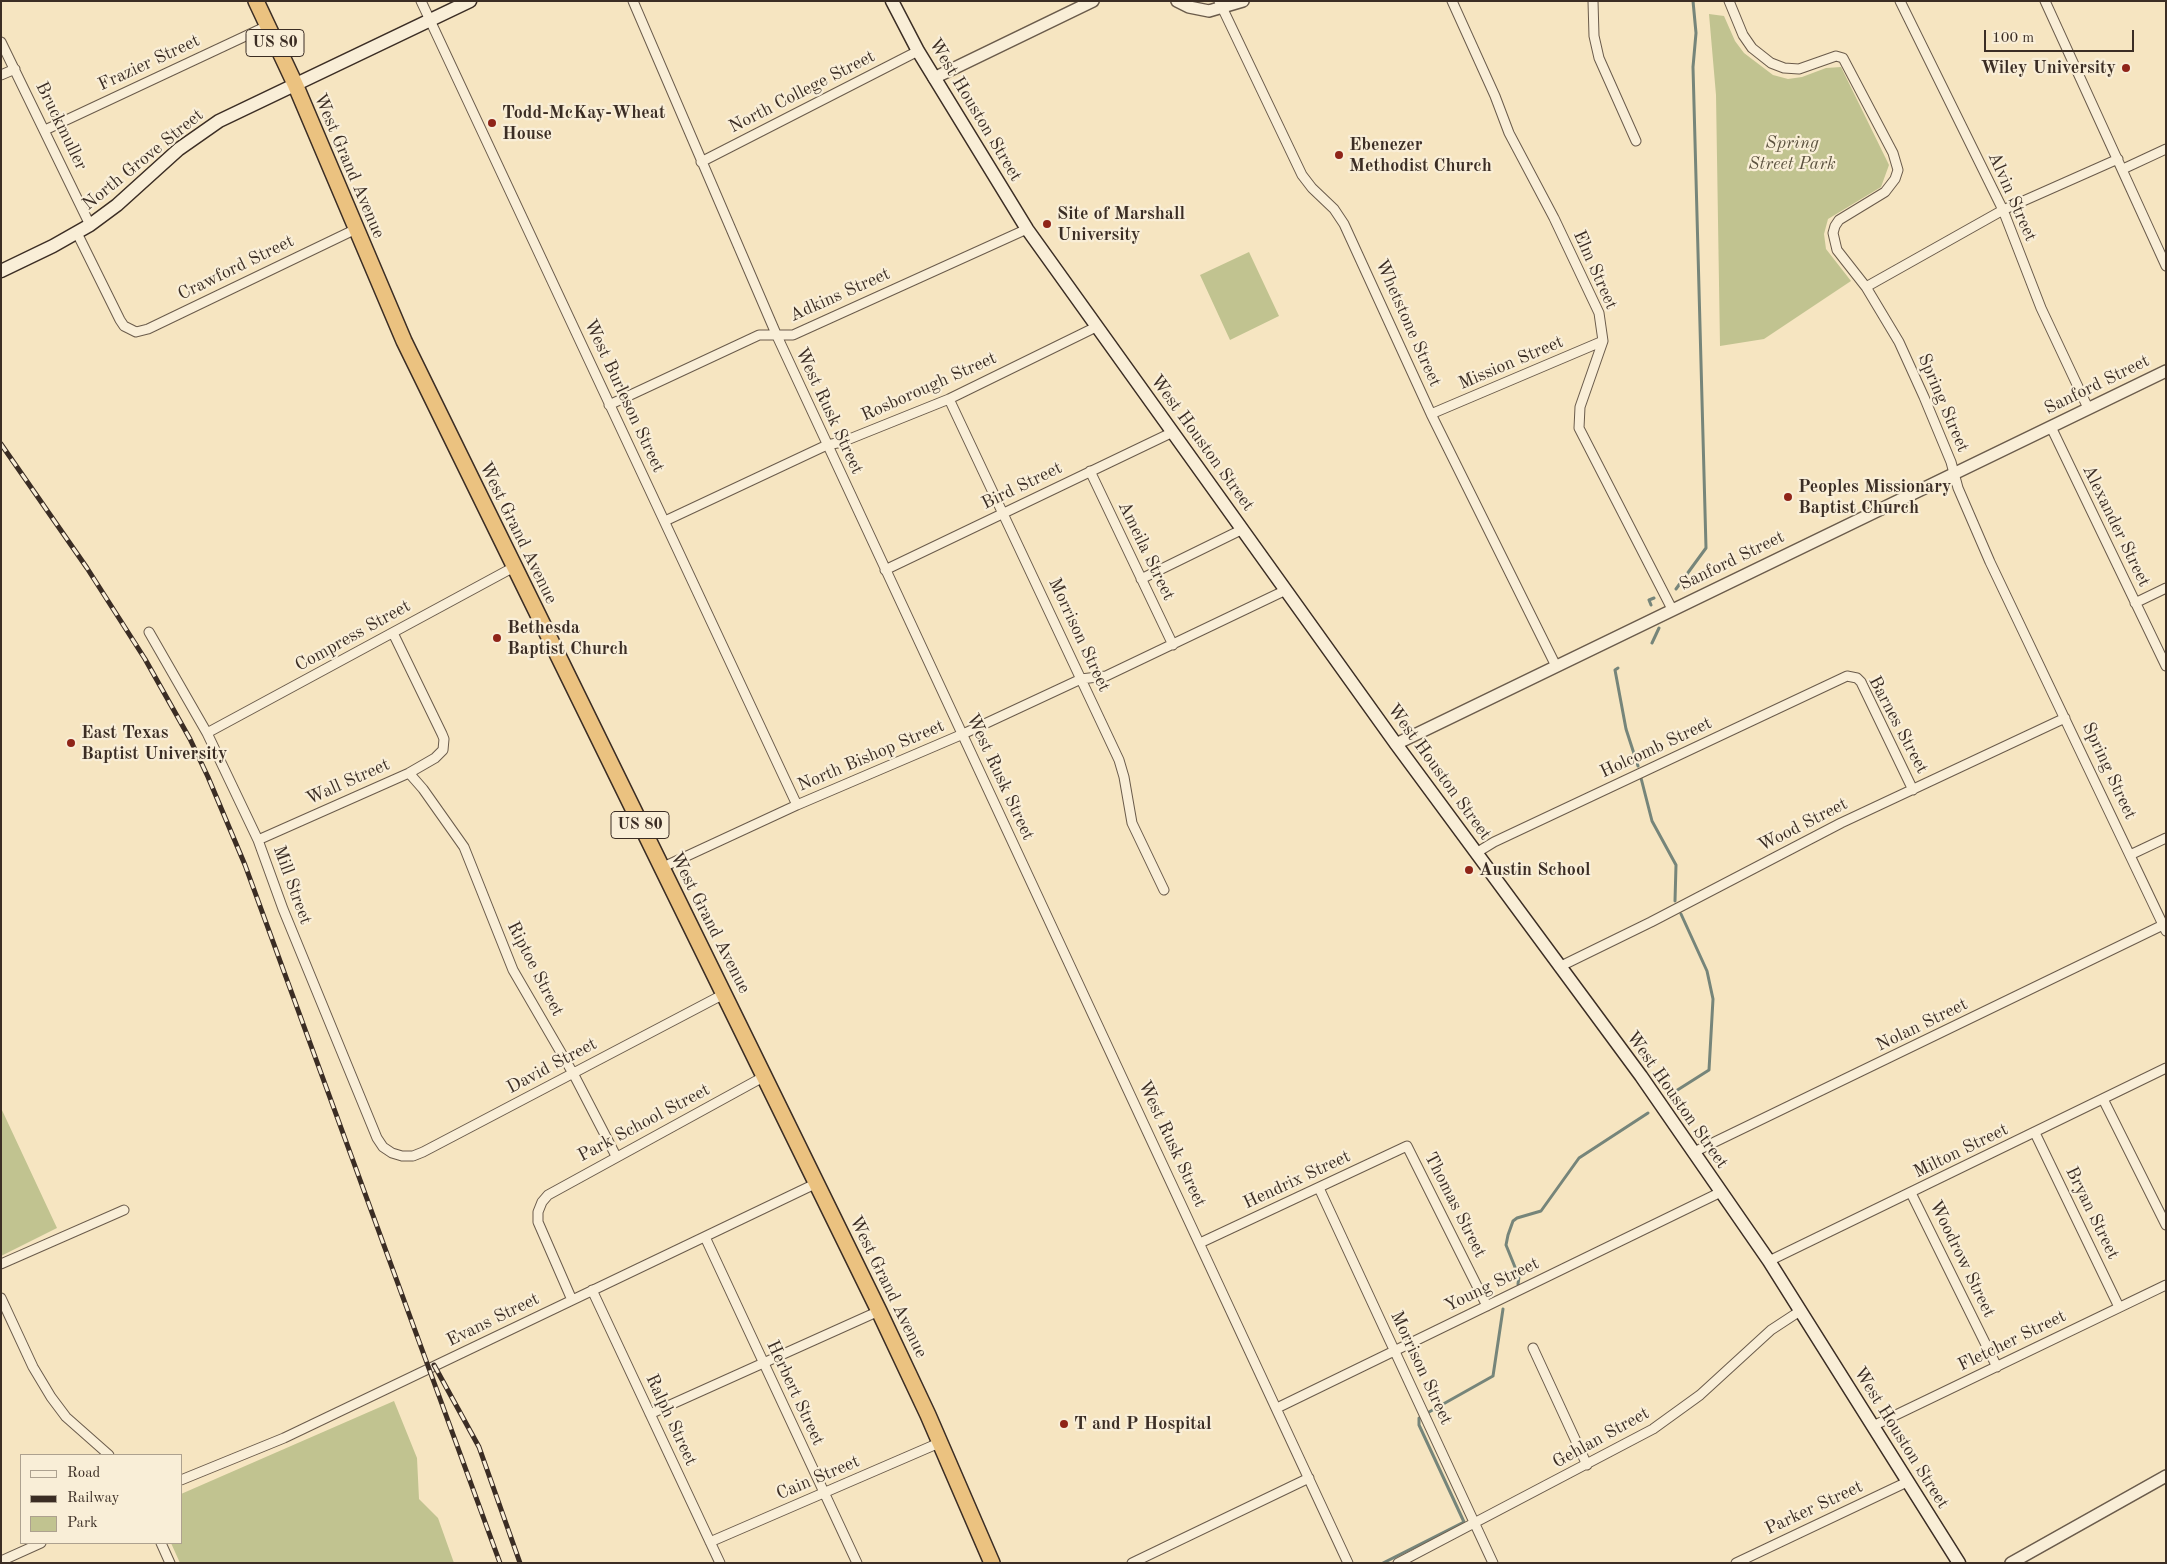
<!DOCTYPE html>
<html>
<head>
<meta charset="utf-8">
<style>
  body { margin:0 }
  #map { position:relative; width:2167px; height:1564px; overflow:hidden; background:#f6e5c1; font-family:"Old Standard TT",serif }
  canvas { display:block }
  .frame { position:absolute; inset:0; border:2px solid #3b2d24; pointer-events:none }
  .legend { position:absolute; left:20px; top:1454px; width:162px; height:90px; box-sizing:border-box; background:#f9eed7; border:1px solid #ada18f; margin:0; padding:6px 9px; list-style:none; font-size:15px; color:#3b2d24 }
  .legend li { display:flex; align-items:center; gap:10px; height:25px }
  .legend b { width:25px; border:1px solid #ada18f }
  .scale { position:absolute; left:1984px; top:30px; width:150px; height:22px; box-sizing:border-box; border:2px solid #3b2d24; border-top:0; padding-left:6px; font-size:15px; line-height:18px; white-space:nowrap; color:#3b2d24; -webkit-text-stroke:4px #f9eed7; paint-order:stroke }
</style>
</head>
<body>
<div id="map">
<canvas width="2167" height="1564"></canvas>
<div class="frame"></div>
<ul class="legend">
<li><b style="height:6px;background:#f9eed7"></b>Road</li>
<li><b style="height:6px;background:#3b2d24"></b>Railway</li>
<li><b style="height:14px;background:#c1c390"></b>Park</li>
</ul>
<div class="scale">100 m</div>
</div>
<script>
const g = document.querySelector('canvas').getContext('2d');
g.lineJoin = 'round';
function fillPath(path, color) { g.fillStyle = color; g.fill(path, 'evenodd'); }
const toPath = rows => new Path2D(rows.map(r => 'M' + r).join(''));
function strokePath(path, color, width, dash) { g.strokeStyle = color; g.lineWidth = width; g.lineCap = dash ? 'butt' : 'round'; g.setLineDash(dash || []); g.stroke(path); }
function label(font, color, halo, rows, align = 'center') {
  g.font = font + ' "Old Standard TT",serif'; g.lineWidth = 4.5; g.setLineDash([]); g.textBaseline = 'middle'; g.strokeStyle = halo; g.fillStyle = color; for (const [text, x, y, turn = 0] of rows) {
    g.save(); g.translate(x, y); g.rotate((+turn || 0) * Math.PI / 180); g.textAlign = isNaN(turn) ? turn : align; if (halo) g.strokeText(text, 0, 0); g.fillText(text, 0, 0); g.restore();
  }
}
const green = toPath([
  [1709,14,1724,16,1735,41,1744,53,1773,75,1788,79,1802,77,1826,68,1841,67,1889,165,1881,187,1828,219,1824,234,1826,249,1851,281,1764,339,1720,346,1716,95],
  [1249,252,1279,316,1230,340,1200,275],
  [1,1108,57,1228,1,1256],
  [394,1401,417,1458,419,1499,438,1518,454,1563,180,1563,171,1543,181,1543,181,1494]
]);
const stream = toPath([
  [1676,589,1706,548,1693,67,1696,33,1693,1],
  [1651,605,1649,600,1654,598],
  [1652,643,1659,628],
  [1618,668,1615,670,1626,729,1638,766],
  [1641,778,1652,821,1676,865,1675,901],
  [1668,1096,1709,1070,1713,999,1707,971,1681,914],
  [1518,1284,1519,1277,1506,1245,1508,1235,1513,1221,1517,1218,1541,1211,1579,1158,1648,1113],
  [1429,1412,1493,1376,1503,1309],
  [1383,1563,1464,1522,1419,1425,1419,1418]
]);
const minor = toPath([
  [421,1,797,805],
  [633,1,777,336,1348,1563],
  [1219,1,1302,175,1312,188,1334,209,1344,224,1431,414,1556,666],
  [1452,1,1495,96,1509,133,1554,218,1599,313,1603,341,1580,407,1579,428,1672,609],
  [1593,1,1594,36,1599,58,1636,141],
  [1729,1,1743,35,1752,48,1771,63,1784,68,1799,69,1836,56,1843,58,1893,153,1898,170,1895,179,1885,192,1839,220,1835,226,1833,233,1837,250,1866,287,1899,342,1924,397,1951,462,1958,488,1990,562,2166,931],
  [1900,1,2003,210,2041,308,2088,408],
  [2045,1,2166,266],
  [1,42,90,225],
  [1,75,15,69],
  [45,130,267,26],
  [701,162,918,51],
  [2123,169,2166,149],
  [77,233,120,320,124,326,136,332,148,329,356,229],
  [1866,287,2003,210,2118,159],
  [949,399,1119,760,1124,777,1132,823,1164,890],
  [609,405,759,335,793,335,1027,229],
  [1431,414,1603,341],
  [2051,427,2166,666],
  [1090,471,1173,645],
  [665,521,827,445,842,442,949,399,1096,327],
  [885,570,1173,432],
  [1141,579,1243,529],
  [2135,603,2166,588],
  [149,632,207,733,258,840,283,909,377,1138,383,1147,392,1153,402,1156,413,1156,423,1152,724,994],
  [207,733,514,567],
  [409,773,423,789,464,847,513,970,574,1075,616,1156],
  [258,840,409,773,435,758,443,750,444,739,442,734,393,633],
  [1476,853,1494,842,1847,676,1857,678,1861,682,1913,790],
  [2130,855,2166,838],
  [661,868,797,805,963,734,1081,679,1106,676,1286,590],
  [1559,967,1651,922,1841,823,2065,718],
  [2103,1099,2166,1225],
  [2035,1133,2119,1307],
  [1694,1152,2163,925],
  [1319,1188,1493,1563],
  [1911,1193,1997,1367],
  [705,1237,857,1563],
  [1200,1243,1407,1146,1487,1306],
  [1769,1261,2166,1068],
  [1,1264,124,1210],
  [592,1290,720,1563],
  [1,1298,33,1367,51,1397,66,1417,109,1455],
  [572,1300,538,1222,538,1212,542,1202,548,1195,765,1076],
  [1533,1348,1587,1465],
  [1277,1408,1721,1192],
  [650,1414,879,1311],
  [1873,1426,2166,1285],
  [181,1480,284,1438,817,1183],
  [710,1542,939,1443],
  [161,1543,170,1563],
  [1,1561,41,1543],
  [1132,1563,1309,1478],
  [1398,1563,1653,1429,1700,1395,1771,1330,1800,1311],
  [1736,1563,1907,1482]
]);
const tertiary = toPath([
  [1177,1,1189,7,1209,11,1243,1],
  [934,78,1093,1],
  [1396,744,2166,371],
  [2011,1563,2166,1476]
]);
const secondary = toPath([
  [892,1,918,51,1027,229,1396,744,1641,1076,1769,1261,1959,1563],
  [1,271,53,246,90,225,117,205,179,149,219,121,470,1]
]);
const trunk = toPath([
  [256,1,295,84,404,341,879,1311,928,1415,992,1563]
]);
const rail = toPath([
  [1,444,87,568,145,659,190,739,208,777,245,865,500,1563],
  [434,1365,479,1447,520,1563]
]);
const markers = [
  [2126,68,5,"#8f2418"],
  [492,123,5,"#8f2418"],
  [1339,155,5,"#8f2418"],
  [1047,224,5,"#8f2418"],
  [1788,497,5,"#8f2418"],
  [497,638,5,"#8f2418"],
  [71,743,5,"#8f2418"],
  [1469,870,5,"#8f2418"],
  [1064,1424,5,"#8f2418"]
];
const shields = [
  [275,43,58],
  [640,825,58]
];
const shieldNames = [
  ["US 80",275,43],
  ["US 80",640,825]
];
const streetNames = [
  ["Frazier Street",149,63,-25],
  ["North College Street",802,92,-27],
  ["West Houston Street",975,110,59],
  ["Bruckmuller",61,126,64],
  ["North Grove Street",143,160,-39],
  ["West Grand Avenue",349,166,67],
  ["Alvin Street",2012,197,66],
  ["Crawford Street",236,268,-26],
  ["Elm Street",1595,270,66],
  ["Adkins Street",840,295,-24],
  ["Whetstone Street",1408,323,66],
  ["Mission Street",1511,363,-23],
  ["Sanford Street",2097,385,-26],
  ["Rosborough Street",929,387,-24],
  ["West Burleson Street",624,396,65],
  ["Spring Street",1943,403,67],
  ["West Rusk Street",829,411,65],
  ["West Houston Street",1202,443,54],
  ["Bird Street",1022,486,-26],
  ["Alexander Street",2116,526,64],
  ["West Grand Avenue",518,533,64],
  ["Ameila Street",1146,551,64],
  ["Sanford Street",1732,561,-26],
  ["Morrison Street",1079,635,65],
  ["Compress Street",353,636,-29],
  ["Barnes Street",1898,725,62],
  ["Holcomb Street",1656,748,-25],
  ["North Bishop Street",871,756,-23],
  ["Spring Street",2109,771,65],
  ["West Houston Street",1439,772,54],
  ["West Rusk Street",1000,777,65],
  ["Wall Street",348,782,-24],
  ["Wood Street",1803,825,-27],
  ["Mill Street",292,885,70],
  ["West Grand Avenue",710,923,63],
  ["Riptoe Street",535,969,63],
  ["Nolan Street",1922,1025,-26],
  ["David Street",552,1066,-28],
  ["West Houston Street",1677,1100,55],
  ["Park School Street",644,1123,-28],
  ["West Rusk Street",1172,1144,65],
  ["Milton Street",1961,1151,-26],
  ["Hendrix Street",1297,1180,-25],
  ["Thomas Street",1455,1205,63],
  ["Bryan Street",2092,1213,64],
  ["Woodrow Street",1962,1259,64],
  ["Young Street",1492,1285,-26],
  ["West Grand Avenue",888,1287,64],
  ["Evans Street",493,1320,-26],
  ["Fletcher Street",2012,1341,-26],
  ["Morrison Street",1421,1368,65],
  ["Herbert Street",795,1393,65],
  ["Ralph Street",671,1420,65],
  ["Gehlan Street",1601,1438,-29],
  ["West Houston Street",1901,1438,58],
  ["Cain Street",818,1478,-23],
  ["Parker Street",1814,1508,-25]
];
const poiNames = [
  ["Wiley University",2116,68,"right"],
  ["Todd-McKay-Wheat",502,113],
  ["House",502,134],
  ["Ebenezer",1349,145],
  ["Methodist Church",1349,166],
  ["Site of Marshall",1057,214],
  ["University",1057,235],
  ["Peoples Missionary",1798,487],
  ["Baptist Church",1798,508],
  ["Bethesda",507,628],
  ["Baptist Church",507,649],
  ["East Texas",81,733],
  ["Baptist University",81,754],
  ["Austin School",1479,870],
  ["T and P Hospital",1074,1424]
];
const parkNames = [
  ["Spring",1792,143],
  ["Street Park",1792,164]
];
fillPath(green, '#c1c390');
strokePath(stream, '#76857a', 3);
strokePath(minor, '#6a5b4b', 11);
strokePath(tertiary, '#6a5b4b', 14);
strokePath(secondary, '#3b2d24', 15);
strokePath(trunk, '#3b2d24', 18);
strokePath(minor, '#f9eed7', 9);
strokePath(tertiary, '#f9eed7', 11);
strokePath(secondary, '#f9eed7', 12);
strokePath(trunk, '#ebc280', 15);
strokePath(rail, '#3b2d24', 5);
strokePath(rail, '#f9eed7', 3, [9]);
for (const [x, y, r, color] of markers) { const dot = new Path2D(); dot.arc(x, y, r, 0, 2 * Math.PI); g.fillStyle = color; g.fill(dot); strokePath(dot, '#f9eed7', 2); }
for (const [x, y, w] of shields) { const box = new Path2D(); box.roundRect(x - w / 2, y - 13.5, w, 27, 4); g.fillStyle = '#f9eed7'; g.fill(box); strokePath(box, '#3b2d24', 1); }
label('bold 16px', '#3b2d24', null, shieldNames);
label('18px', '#3b2d24', '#f9eed7', streetNames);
label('bold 18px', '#3b2d24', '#f9eed7', poiNames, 'left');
label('italic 18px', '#5c523f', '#f9eed7', parkNames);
</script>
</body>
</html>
